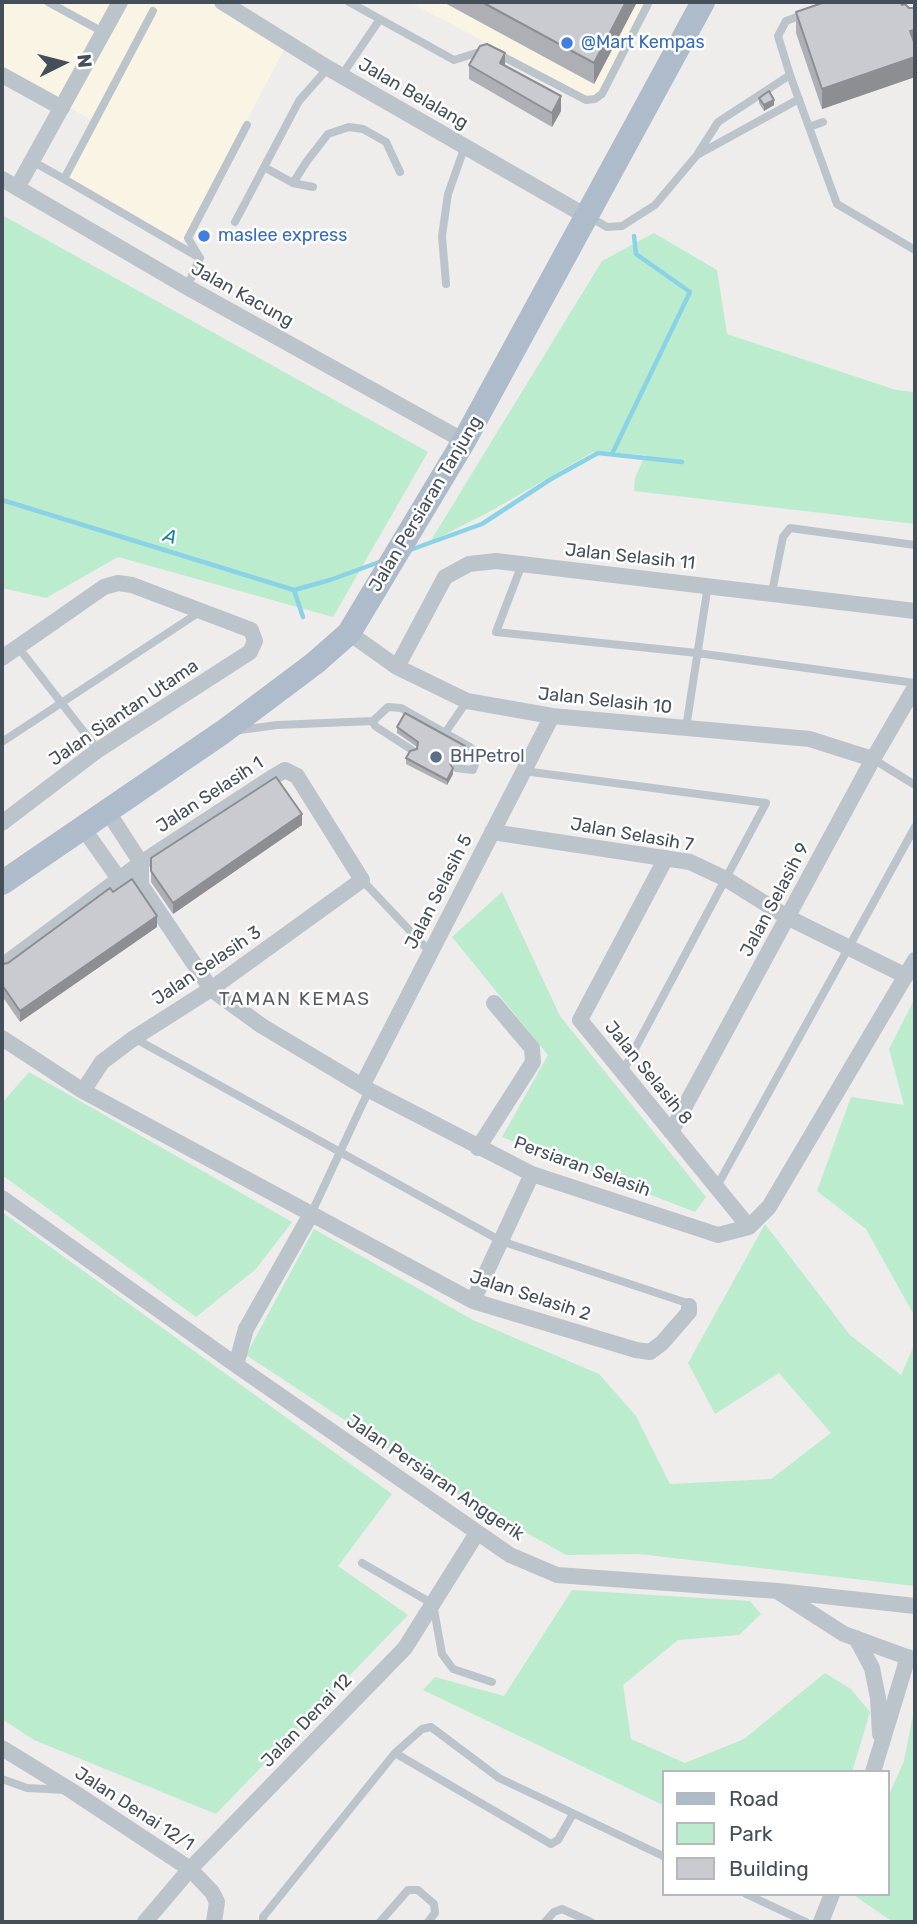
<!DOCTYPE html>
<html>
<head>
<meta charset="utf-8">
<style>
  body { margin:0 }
  #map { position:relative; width:917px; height:1924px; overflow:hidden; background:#efecec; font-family:Rubik,sans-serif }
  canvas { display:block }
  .frame { position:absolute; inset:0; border:4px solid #454f59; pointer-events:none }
  .legend { position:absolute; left:662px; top:1770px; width:228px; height:126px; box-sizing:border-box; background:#fff; border:2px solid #b5b9bd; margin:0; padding:9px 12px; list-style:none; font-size:21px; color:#454f59 }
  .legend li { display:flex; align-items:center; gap:14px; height:35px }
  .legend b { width:35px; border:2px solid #b5b9bd }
  .north { position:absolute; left:28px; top:28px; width:70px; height:70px; -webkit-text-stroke:5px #fff; paint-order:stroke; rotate:84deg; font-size:19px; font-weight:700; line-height:28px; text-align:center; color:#454f59 }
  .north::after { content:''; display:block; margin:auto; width:24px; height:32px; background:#454f59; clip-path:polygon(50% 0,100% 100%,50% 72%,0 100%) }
</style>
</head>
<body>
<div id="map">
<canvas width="917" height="1924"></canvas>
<div class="frame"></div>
<ul class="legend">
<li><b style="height:9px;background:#adbbcb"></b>Road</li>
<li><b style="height:19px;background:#bbecce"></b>Park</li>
<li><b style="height:19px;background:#c9cbd1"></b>Building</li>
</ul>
<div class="north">N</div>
</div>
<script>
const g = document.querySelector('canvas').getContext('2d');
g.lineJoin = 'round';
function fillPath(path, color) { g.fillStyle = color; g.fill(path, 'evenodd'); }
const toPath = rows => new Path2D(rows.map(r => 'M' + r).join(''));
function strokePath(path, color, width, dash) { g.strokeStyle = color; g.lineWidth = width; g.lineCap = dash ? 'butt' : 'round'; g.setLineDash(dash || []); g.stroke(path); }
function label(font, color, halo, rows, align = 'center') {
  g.font = font + ' Rubik,sans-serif'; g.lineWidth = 5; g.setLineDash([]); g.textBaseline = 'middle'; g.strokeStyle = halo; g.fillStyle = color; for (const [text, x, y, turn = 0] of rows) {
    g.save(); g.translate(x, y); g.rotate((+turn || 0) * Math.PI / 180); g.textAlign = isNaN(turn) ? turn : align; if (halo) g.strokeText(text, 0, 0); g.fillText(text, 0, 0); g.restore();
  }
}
const commercial = toPath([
  [2,2,213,2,285,48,182,243,69,178,97,123,2,69],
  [410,2,645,2,599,92,595,96,586,96]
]);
const green = toPath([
  [2,215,428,452,333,617,118,557,46,598,2,588],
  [654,233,717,270,727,334,896,390,915,392,915,524,634,491,635,478,645,455,593,452,489,512,430,542,602,261],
  [502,892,560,1016,706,1197,695,1212,502,1137,548,1055,452,937],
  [915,998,915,1317,866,1229,817,1191,851,1097,904,1105,889,1049],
  [29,1072,292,1222,256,1269,196,1317,2,1175,2,1103],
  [2,1212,392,1494,338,1566,408,1615,216,1814,34,1740,2,1719],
  [765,1224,850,1335,901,1375,915,1343,915,1586,639,1554,566,1555,454,1492,246,1355,314,1229,473,1320,599,1374,636,1416,670,1484,771,1479,831,1433,779,1373,715,1414,688,1363],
  [572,1590,750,1601,761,1614,739,1635,678,1640,623,1685,631,1739,685,1763,744,1739,825,1673,851,1689,870,1712,852,1772,663,1772,663,1805,423,1690,435,1677,504,1696],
  [915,1704,915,1922,893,1922,852,1894,887,1894,887,1799,904,1761]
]);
const stream = toPath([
  [612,454,690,292,636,254,634,236],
  [2,500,294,590,330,580,382,561],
  [410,550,482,524,551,479,598,453,682,462],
  [294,590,303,617]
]);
const service = toPath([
  [48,2,103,32],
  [349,2,454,60,486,50],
  [153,11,64,179,200,258],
  [802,15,786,21,778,36,790,75,837,204,915,250],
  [498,54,586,100,595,99,602,94,649,2],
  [342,75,380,19],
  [809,127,823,122],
  [697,155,799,99],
  [32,161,64,179],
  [264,167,293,183,313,187],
  [293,183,307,161,328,134,349,127,363,129,386,142,400,172],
  [591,218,607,227,622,226,655,205,697,155,718,122,790,75],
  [235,222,299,101,328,68],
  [446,284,442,236,448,194,465,146],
  [187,287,200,258,188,238,247,125],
  [522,564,496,632,697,653,915,683],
  [772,592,783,537,790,528,915,545],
  [18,647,98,750],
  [373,721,388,707,401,708,470,747,478,755,473,770,456,768],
  [686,728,708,585],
  [240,730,277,725,373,721,375,726,412,750],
  [445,733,467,701],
  [2,742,201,611],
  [873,759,915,785],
  [524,771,766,803,622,1073],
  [362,880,430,952],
  [134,1038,501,1241,684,1302,689,1306],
  [716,1188,915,827],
  [311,1214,369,1090],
  [362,1563,433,1604,442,1654,453,1669,492,1682],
  [395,1753,551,1844,558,1840,573,1814],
  [2,1779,27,1788,66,1790],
  [746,1894,806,1922],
  [263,1922,263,1917,395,1753,422,1729,431,1727,499,1778,663,1856],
  [380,1922,408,1890,418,1890,434,1904,435,1913,428,1922],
  [545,1922,554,1912,562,1909,591,1922]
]);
const minor = toPath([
  [222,2,328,68,586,216],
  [2,75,62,108],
  [2,179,187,287,464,441],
  [17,188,120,2],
  [349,633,397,667,467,701,552,716,810,739,873,759],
  [2,658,104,587,118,583,132,585,251,630,255,641,250,652,98,750,2,823],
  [397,667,445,577,469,564,496,561,915,611],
  [108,812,141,863,141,885,211,989,262,1026,369,1090,532,1174,718,1235,749,1227,769,1207,915,960],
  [83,828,119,879,129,881],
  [492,832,690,862,726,879,787,917,906,976],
  [666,858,580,1020,749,1227],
  [2,966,141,863,273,777,285,770,297,776,362,880,211,989,134,1038,102,1062,83,1091],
  [2,1038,83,1091,473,1301,636,1350,650,1352,662,1343,689,1312,689,1306],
  [362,1086,552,716],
  [671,1132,873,759,915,687],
  [478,1148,533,1062,532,1048,494,1003],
  [2,1198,236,1365,510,1555,557,1575,778,1591,915,1606],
  [473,1301,532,1174],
  [236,1365,246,1329,311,1214],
  [780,1593,844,1634,915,1660],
  [856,1638,872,1668,878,1698,880,1734],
  [2,1748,72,1791,190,1869,212,1892,217,1902,214,1922],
  [873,1772,908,1657],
  [145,1922,190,1869,405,1648,477,1533],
  [821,1922,832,1894]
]);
const primary = toPath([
  [2,883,223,732,315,663,349,633,464,441,703,2]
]);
const wall = toPath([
  [443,2,637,2,594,84],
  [915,5,915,77,822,109,796,33,796,12,914,8],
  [469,65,561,111,552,127,469,79],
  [759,98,774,105,764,111,759,103],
  [397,727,465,751,459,762,450,765,453,774,447,785,406,764,406,758,417,747,397,733],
  [302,825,173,914,151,882,151,858],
  [113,892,157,927,20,1022,2,996,2,964,8,963]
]);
const shadedWall = toPath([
  [626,2,637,2,594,84,594,63],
  [915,30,915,50,910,31],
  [505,53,505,68,500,63],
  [915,57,915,77,822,109,822,89],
  [561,96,561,111,552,127,552,113],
  [774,100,774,105,764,111,764,105],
  [465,746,465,751,459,762,450,765,450,770,450,759],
  [453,768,453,774,447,785,447,780],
  [302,814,302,825,173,914,173,903],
  [157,916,157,927,20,1022,20,1011]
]);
const building = toPath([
  [482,2,626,2,594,63,482,2],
  [825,2,900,2,902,5,905,4,909,8,914,8,915,5,915,30,910,31,915,45,915,57,822,89,796,12,825,2],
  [487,44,505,53,500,63,561,96,552,113,469,65,480,46,487,44],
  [769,91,774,100,764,105,759,98,769,91],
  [405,713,465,746,459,756,450,759,450,764,453,768,447,780,406,758,410,751,417,749,418,742,397,727,405,713],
  [276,777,302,814,173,903,151,871,151,858,276,777],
  [132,879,157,916,20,1011,2,985,2,964,8,963,110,888,113,892,132,879]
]);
const markers = [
  [567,43,7,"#3f7fe0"],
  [204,236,7,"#3f7fe0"],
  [436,757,7,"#5c6f8a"]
];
const shopNames = [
  ["@Mart Kempas",581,43],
  ["maslee express",218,236]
];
const streetNames = [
  ["Jalan Belalang",413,94,30],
  ["Jalan Kacung",242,295,29],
  ["Jalan Persiaran Tanjung",426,504,-59],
  ["Jalan Selasih 11",630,557,6],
  ["Jalan Selasih 10",605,701,6],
  ["Jalan Siantan Utama",124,713,-34],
  ["Jalan Selasih 1",210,795,-33],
  ["Jalan Selasih 7",632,835,10],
  ["Jalan Selasih 5",439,892,-63],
  ["Jalan Selasih 9",775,900,-62],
  ["Jalan Selasih 3",207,966,-34],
  ["Jalan Selasih 8",648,1073,51],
  ["Persiaran Selasih",582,1167,20],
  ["Jalan Selasih 2",530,1296,18],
  ["Jalan Persiaran Anggerik",435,1478,34],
  ["Jalan Denai 12",307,1721,-46],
  ["Jalan Denai 12/1",134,1809,33]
];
const serviceNames = [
  ["BHPetrol",450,757]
];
const waterNames = [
  ["A",170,537,17]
];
const neighbourhoodNames = [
  ["TAMAN KEMAS",295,1000]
];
fillPath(commercial, '#faf4e5');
fillPath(green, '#bbecce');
strokePath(stream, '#8ad3e7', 4.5);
strokePath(service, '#bbc4cb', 8);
strokePath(minor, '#bbc4cb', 16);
strokePath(primary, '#adbbcb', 24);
fillPath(wall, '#adafb4');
fillPath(shadedWall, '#8d8e92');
fillPath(building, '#c9cbd1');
strokePath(building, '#8d8e92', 2);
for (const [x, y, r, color] of markers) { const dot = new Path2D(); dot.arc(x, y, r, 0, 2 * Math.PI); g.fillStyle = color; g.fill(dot); strokePath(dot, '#fff', 2.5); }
label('18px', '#366cbe', '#fff', shopNames, 'left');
label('18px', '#454f59', '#fff', streetNames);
label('18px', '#4e5e75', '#fff', serviceNames, 'left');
label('italic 19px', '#12809f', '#fff', waterNames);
g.letterSpacing = '2px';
label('19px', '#595d61', '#fff', neighbourhoodNames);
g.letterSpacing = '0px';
</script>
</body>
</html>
